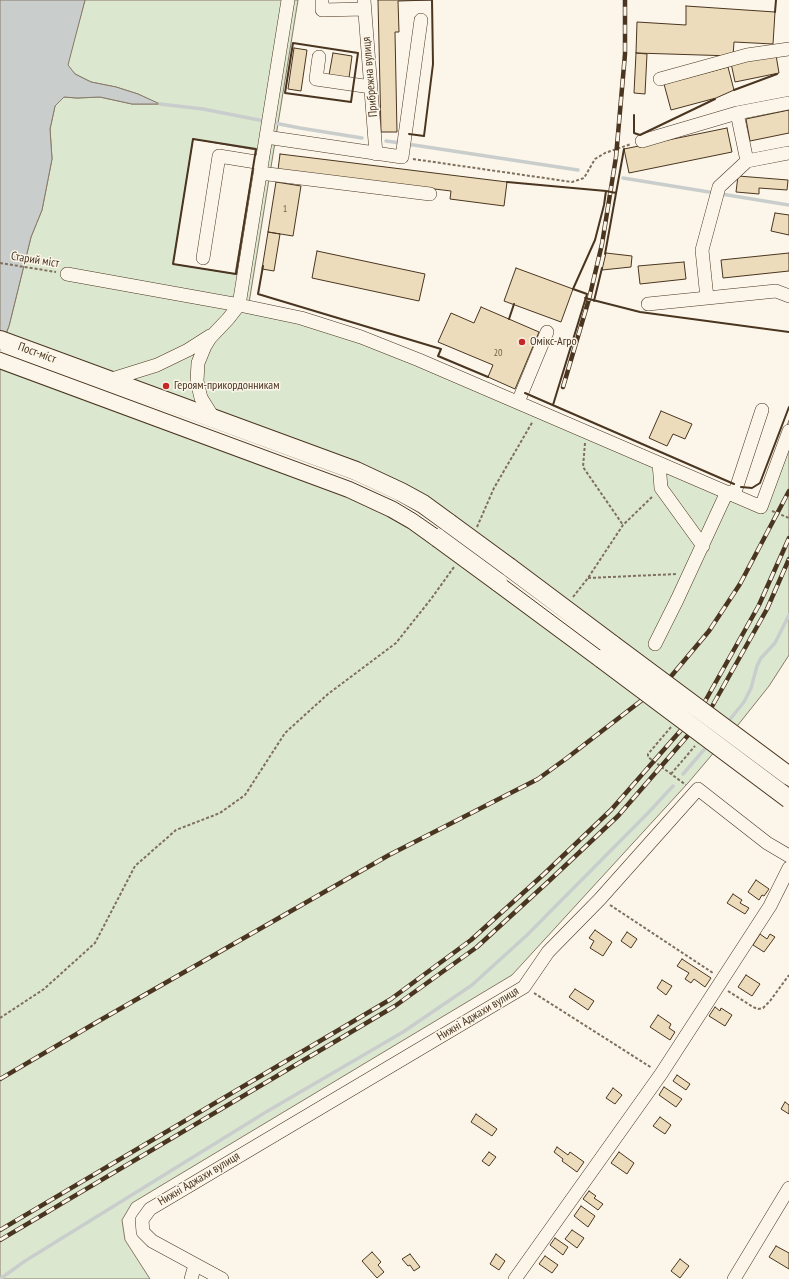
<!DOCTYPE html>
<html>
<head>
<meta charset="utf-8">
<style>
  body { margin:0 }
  canvas { display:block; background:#fbf6e9 }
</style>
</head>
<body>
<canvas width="789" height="1279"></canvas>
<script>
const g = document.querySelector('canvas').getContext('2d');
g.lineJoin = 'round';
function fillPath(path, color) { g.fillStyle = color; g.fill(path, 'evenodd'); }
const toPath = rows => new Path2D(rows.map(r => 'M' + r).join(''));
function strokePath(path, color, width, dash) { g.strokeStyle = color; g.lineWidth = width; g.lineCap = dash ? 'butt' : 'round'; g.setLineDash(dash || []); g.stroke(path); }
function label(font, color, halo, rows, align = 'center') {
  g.font = font + ' "PT Sans Narrow",sans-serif'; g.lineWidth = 3; g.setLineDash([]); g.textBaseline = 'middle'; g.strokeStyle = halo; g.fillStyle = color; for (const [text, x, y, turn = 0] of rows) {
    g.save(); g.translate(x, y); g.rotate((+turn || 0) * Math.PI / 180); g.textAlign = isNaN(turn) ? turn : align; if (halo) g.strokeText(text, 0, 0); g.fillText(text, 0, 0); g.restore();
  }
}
const green = toPath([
  [85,0,298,0,249,303,302,314,760,501,789,420,789,655,769,686,734,730,452,519,5,337,9,326,31,237,42,210,52,159,50,129,55,106,64,97,77,98,100,97,132,104,159,104,138,94,116,87,91,82,75,74,67,65,85,0],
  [193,139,256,150,235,274,173,264,193,139],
  [0,364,390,511,716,750,688,783,512,975,132,1203,122,1220,125,1240,150,1279,0,1279,0,364]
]);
const water = toPath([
  [0,0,85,0,68,65,75,74,91,82,116,87,138,94,160,104,132,104,100,97,77,98,64,97,55,106,50,129,52,159,42,210,31,237,9,326,0,348,0,0]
]);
const stream = toPath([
  [160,104,203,109,300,128,362,138],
  [386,141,401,143],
  [407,144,578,170],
  [623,178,789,205],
  [727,723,744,702,751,688,757,666,761,658,775,643,789,615],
  [683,774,709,744],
  [0,1279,25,1261,266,1112,403,1032,472,985,526,936,648,813,673,786]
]);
const building = toPath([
  [378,0,432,0,398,1,399,32,395,32,397,132,381,132,378,0],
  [686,6,775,12,773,44,734,42,733,56,636,53,637,22,686,25,686,6],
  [294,48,307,50,301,91,288,89,294,48],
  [333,53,352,56,349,78,329,75,333,53],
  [636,53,647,54,645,94,634,93,636,53],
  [776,55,779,73,735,82,731,63,776,55],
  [728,67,734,90,716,98,671,110,664,84,728,67],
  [789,110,789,133,750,141,746,119,789,110],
  [727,128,732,152,629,173,624,149,727,128],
  [280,154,507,182,504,206,450,199,451,191,278,170,280,154],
  [738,176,788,180,787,190,759,188,759,194,736,192,738,176],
  [276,182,301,186,293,236,268,232,276,182],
  [775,213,789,215,789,235,771,231,775,213],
  [268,232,280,234,274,271,262,269,268,232],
  [317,251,425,274,419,301,312,278,317,251],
  [606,253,632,256,631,267,602,270,606,253],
  [789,253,789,271,723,278,721,260,789,253],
  [684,262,686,279,640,284,638,266,684,262],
  [516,268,573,289,561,322,504,301,516,268],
  [481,307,539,332,515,389,488,377,493,365,438,342,451,313,474,323,481,307],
  [661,411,692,424,685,439,673,434,667,446,649,438,661,411],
  [756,880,769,889,764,896,762,895,759,900,748,892,756,880],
  [733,894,742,900,740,903,749,908,745,914,727,903,733,894],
  [595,930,612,942,603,956,590,948,594,941,589,938,595,930],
  [627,932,637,939,631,948,621,941,627,932],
  [760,934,767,939,770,934,775,937,764,952,753,945,760,934],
  [682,959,711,978,705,987,694,979,691,983,685,979,689,973,677,966,682,959],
  [746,975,760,984,752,996,738,987,746,975],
  [662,980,672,986,666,995,657,988,662,980],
  [575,989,594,1001,588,1010,569,997,575,989],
  [715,1007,720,1011,721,1008,732,1015,725,1026,709,1016,715,1007],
  [658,1015,671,1024,669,1028,675,1032,670,1040,650,1027,658,1015],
  [677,1075,690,1084,686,1090,673,1081,677,1075],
  [664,1087,682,1099,676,1107,659,1095,664,1087],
  [613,1088,622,1095,615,1104,606,1098,613,1088],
  [785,1102,789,1105,789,1114,781,1109,785,1102],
  [476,1114,497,1129,492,1136,471,1122,476,1114],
  [660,1117,671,1125,665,1134,653,1126,660,1117],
  [557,1147,568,1155,570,1152,584,1162,577,1172,562,1161,563,1159,554,1152,557,1147],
  [489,1152,496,1157,489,1166,482,1161,489,1152],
  [619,1152,634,1163,627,1174,611,1163,619,1152],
  [589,1191,596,1196,594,1198,603,1204,598,1210,583,1199,589,1191],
  [581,1206,595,1216,588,1227,574,1216,581,1206],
  [572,1230,584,1238,577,1248,565,1239,572,1230],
  [555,1238,568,1247,563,1255,550,1245,555,1238],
  [776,1246,789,1253,789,1269,769,1257,776,1246],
  [372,1252,381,1262,378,1265,384,1272,377,1278,362,1261,372,1252],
  [410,1254,420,1267,414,1271,410,1265,408,1266,402,1259,410,1254],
  [496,1254,505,1261,499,1270,490,1264,496,1254],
  [545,1256,558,1265,552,1273,539,1264,545,1256],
  [680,1259,689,1266,680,1278,671,1271,680,1259]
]);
const path = toPath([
  [413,159,572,182,584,178,595,159,605,153,631,144],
  [0,263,56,272],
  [585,443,583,467,623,525],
  [772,511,789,518],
  [477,527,494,488,533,421],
  [588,578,677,574],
  [573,597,588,578,623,525,653,496],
  [671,727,648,754,648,757,686,785],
  [671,774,695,746],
  [610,905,713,973],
  [728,991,753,1007,758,1009,763,1008,770,1001,789,975],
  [534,993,652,1068],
  [0,1018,44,989,95,943,135,866,176,830,220,813,245,795,285,733,328,694,396,643,431,599,454,567]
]);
const minor = toPath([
  [322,0,322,10,364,9],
  [364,0,376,154],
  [319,57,316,79,371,87],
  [660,79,747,55,789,49],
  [737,113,747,161],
  [266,137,402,157,421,20],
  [642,141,737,113,789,103],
  [260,173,430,194],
  [203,258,219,156,262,163],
  [67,274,239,305,301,318,361,337,419,360,761,507,789,431],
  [707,298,702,250,719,187,747,161,788,153],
  [648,304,776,291,789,296],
  [109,380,157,365,188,350,210,336],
  [518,402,547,332],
  [217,420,211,414,201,398,197,381,198,363,205,346,210,338,228,319,239,305,288,0],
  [659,463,661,488,703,546],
  [734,495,762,410],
  [655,644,677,600,727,492],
  [191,1279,195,1265],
  [222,1279,152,1241,143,1232,142,1220,150,1209,524,987,548,952,600,899,698,789,767,843,789,856],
  [515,1279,661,1074,770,906,789,868],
  [734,1279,789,1188]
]);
const highway = toPath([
  [0,340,356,471,401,492,423,504,449,523],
  [0,359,349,488,392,508,413,520,438,538],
  [509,567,613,645],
  [498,582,602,659]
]);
const tram = toPath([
  [0,352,352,482,396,502,416,514,442,532,789,791]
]);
const rail = toPath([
  [563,387,589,299,602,244,616,157,625,54,625,0],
  [0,1079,97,1022,389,855,538,779,567,758,668,680,709,631,740,584,789,491],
  [0,1230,391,999,471,940,544,874,611,810,703,705,759,605,789,538],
  [0,1240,395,1006,477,947,550,880,618,816,710,710,767,609,789,559]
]);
const highwayBridge = toPath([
  [449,523,509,567],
  [438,538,498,582],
  [613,645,789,776],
  [602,659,789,799]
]);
const wall = toPath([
  [775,12,776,0],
  [293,43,358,53,351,102,285,93,293,43],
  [734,90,777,74],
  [634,115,634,133,640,135,715,99],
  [409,134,424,136,433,64,432,0],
  [193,139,256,149,236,274,173,264,193,139],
  [507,182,606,191,604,205,595,240,573,289,587,294,553,405],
  [606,191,616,193],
  [605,254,624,149],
  [263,266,258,294,441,349,438,356,488,377],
  [585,298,640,312,789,332],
  [594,301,602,268],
  [509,319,514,304],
  [525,393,734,484],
  [741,487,752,488,760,483,789,407]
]);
const markers = [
  [522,342,4,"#c62828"],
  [166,386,4,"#c62828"]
];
const numberNames = [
  ["1",285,209],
  ["20",498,353]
];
const streetNames = [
  ["Прибрежна вулиця",370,77,-95],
  ["Старий міст",35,260,9],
  ["Пост-міст",37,353,20],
  ["Нижні Аджахи вулиця",478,1014,-31],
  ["Нижні Аджахи вулиця",199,1179,-31]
];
const poiNames = [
  ["Омiкс-Агро",530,342],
  ["Героям-прикордонникам",174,386]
];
fillPath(green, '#dce7d0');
strokePath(green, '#887966', 1);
fillPath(water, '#c9cecd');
strokePath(water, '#887966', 1);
strokePath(stream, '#c9cecd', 3.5);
fillPath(building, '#ecdcbc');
strokePath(building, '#4a3520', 1);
strokePath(minor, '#4a3520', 14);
strokePath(highway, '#4a3520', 20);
strokePath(path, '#7f6f5c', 2, [3, 2]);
strokePath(minor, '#fbf6e9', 13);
strokePath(highway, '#fbf6e9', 18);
strokePath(tram, '#4a3520', 1);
strokePath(rail, '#4a3520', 4.5);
strokePath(rail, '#fbf6e9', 3, [9]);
strokePath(highwayBridge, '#4a3520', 20, []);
strokePath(highwayBridge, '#fbf6e9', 18);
strokePath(wall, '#4a3520', 2);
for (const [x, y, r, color] of markers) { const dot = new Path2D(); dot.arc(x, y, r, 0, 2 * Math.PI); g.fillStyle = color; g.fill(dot); strokePath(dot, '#fbf6e9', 1.5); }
label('10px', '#725f47', null, numberNames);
label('12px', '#4a3520', '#fbf6e9', streetNames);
label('12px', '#4a3520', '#fbf6e9', poiNames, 'left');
</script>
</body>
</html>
